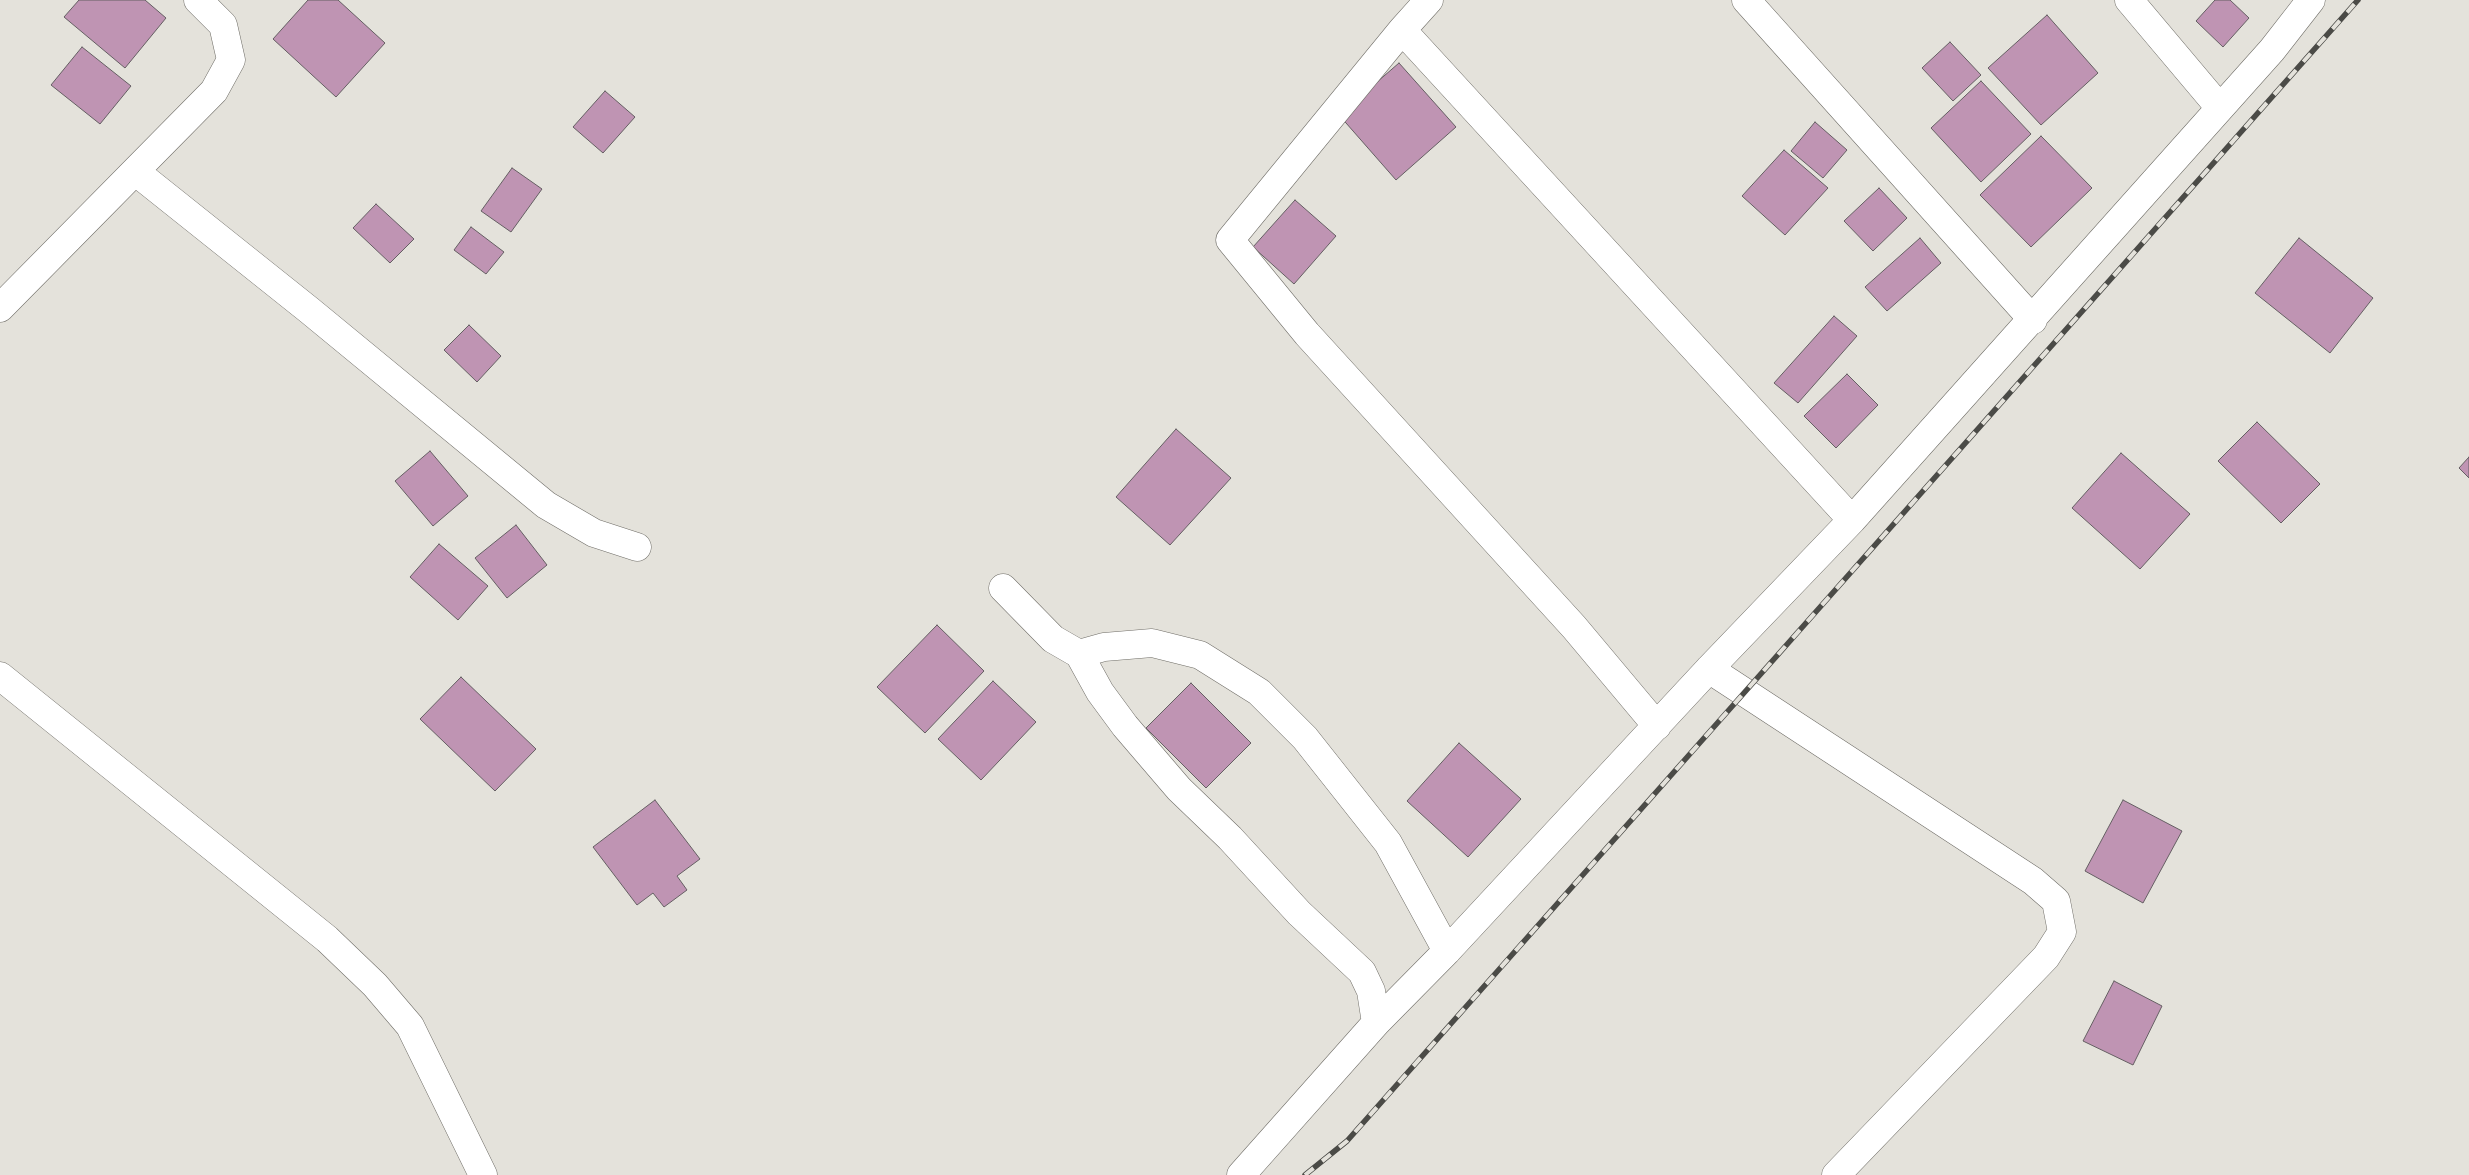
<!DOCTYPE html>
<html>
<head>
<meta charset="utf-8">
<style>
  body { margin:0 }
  canvas { display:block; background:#e4e2db }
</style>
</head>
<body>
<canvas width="2469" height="1175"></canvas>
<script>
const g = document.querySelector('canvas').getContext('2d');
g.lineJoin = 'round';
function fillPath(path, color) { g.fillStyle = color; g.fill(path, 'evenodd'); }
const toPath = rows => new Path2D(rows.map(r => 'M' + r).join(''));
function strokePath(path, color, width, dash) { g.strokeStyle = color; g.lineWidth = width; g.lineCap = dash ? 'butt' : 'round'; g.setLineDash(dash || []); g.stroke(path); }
const building = toPath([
  [79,0,145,0,166,18,125,68,64,17,79,0],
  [308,0,338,0,385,43,336,97,273,39,308,0],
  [2215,0,2230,0,2249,18,2223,47,2196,21,2215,0],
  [2047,15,2098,73,2041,125,1988,68,2047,15],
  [1950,42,1981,75,1953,101,1922,68,1950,42],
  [82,47,131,86,100,124,51,85,82,47],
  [1399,63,1456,127,1396,180,1339,115,1399,63],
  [1981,81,2031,134,1981,182,1931,128,1981,81],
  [605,91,635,117,603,153,573,127,605,91],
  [1815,122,1847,150,1823,178,1791,151,1815,122],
  [2041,136,2092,188,2031,247,1980,195,2041,136],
  [1784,150,1828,188,1785,235,1742,196,1784,150],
  [512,168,542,189,511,232,481,211,512,168],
  [1879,188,1907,218,1873,251,1844,221,1879,188],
  [1295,200,1336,236,1294,284,1253,247,1295,200],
  [376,204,414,239,390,263,353,228,376,204],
  [471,227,504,252,486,274,454,250,471,227],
  [1920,238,1941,263,1887,311,1865,287,1920,238],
  [2299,238,2373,298,2330,353,2255,293,2299,238],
  [1834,316,1857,336,1798,403,1774,383,1834,316],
  [469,325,501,356,477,382,444,350,469,325],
  [1847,374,1878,405,1836,448,1804,416,1847,374],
  [2257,422,2320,484,2281,523,2218,461,2257,422],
  [1176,429,1231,478,1170,545,1116,497,1176,429],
  [430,451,468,496,433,526,395,481,430,451],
  [2121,453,2190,514,2140,569,2072,508,2121,453],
  [2469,457,2469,478,2459,468,2469,457],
  [516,525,547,565,507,598,475,558,516,525],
  [439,544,488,586,458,620,410,577,439,544],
  [937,625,984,671,925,733,877,687,937,625],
  [461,677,536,749,495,791,420,719,461,677],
  [993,681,1036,722,981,780,938,739,993,681],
  [1191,683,1251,743,1206,788,1146,728,1191,683],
  [1459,743,1521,799,1468,857,1407,801,1459,743],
  [655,800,700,859,677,876,687,890,664,907,653,893,637,905,593,847,655,800],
  [2123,800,2182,831,2143,903,2085,871,2123,800],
  [2114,981,2162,1006,2133,1065,2083,1041,2114,981]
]);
const minor = toPath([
  [1429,0,1402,30,1852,520],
  [1746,0,2033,320],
  [2129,0,2220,108],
  [1402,30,1230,240,1307,334,1574,627,1657,726],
  [136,172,309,310,546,505,594,533,637,547],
  [0,308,214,91,231,60,223,25,198,0],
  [1003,588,1053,639,1079,654,1104,647,1152,643,1200,655,1259,692,1305,738,1388,843,1447,951],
  [1079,654,1100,692,1125,726,1179,789,1230,838,1299,913,1362,972,1371,991,1376,1023],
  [1709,669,2033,881,2056,901,2062,932,2046,957,1836,1175],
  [0,676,327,939,375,985,410,1026,483,1175],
  [1241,1175,1376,1023,1447,951,1709,669,1852,520,2272,50,2311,0]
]);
const rail = toPath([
  [1305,1175,1347,1141,2358,0]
]);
fillPath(building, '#bf94b3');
strokePath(building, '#655f63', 1);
strokePath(minor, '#706e68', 29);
strokePath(minor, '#fff', 28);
strokePath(rail, '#4b4b47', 5.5);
strokePath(rail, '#e4e2db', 4, [11]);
</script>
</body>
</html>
